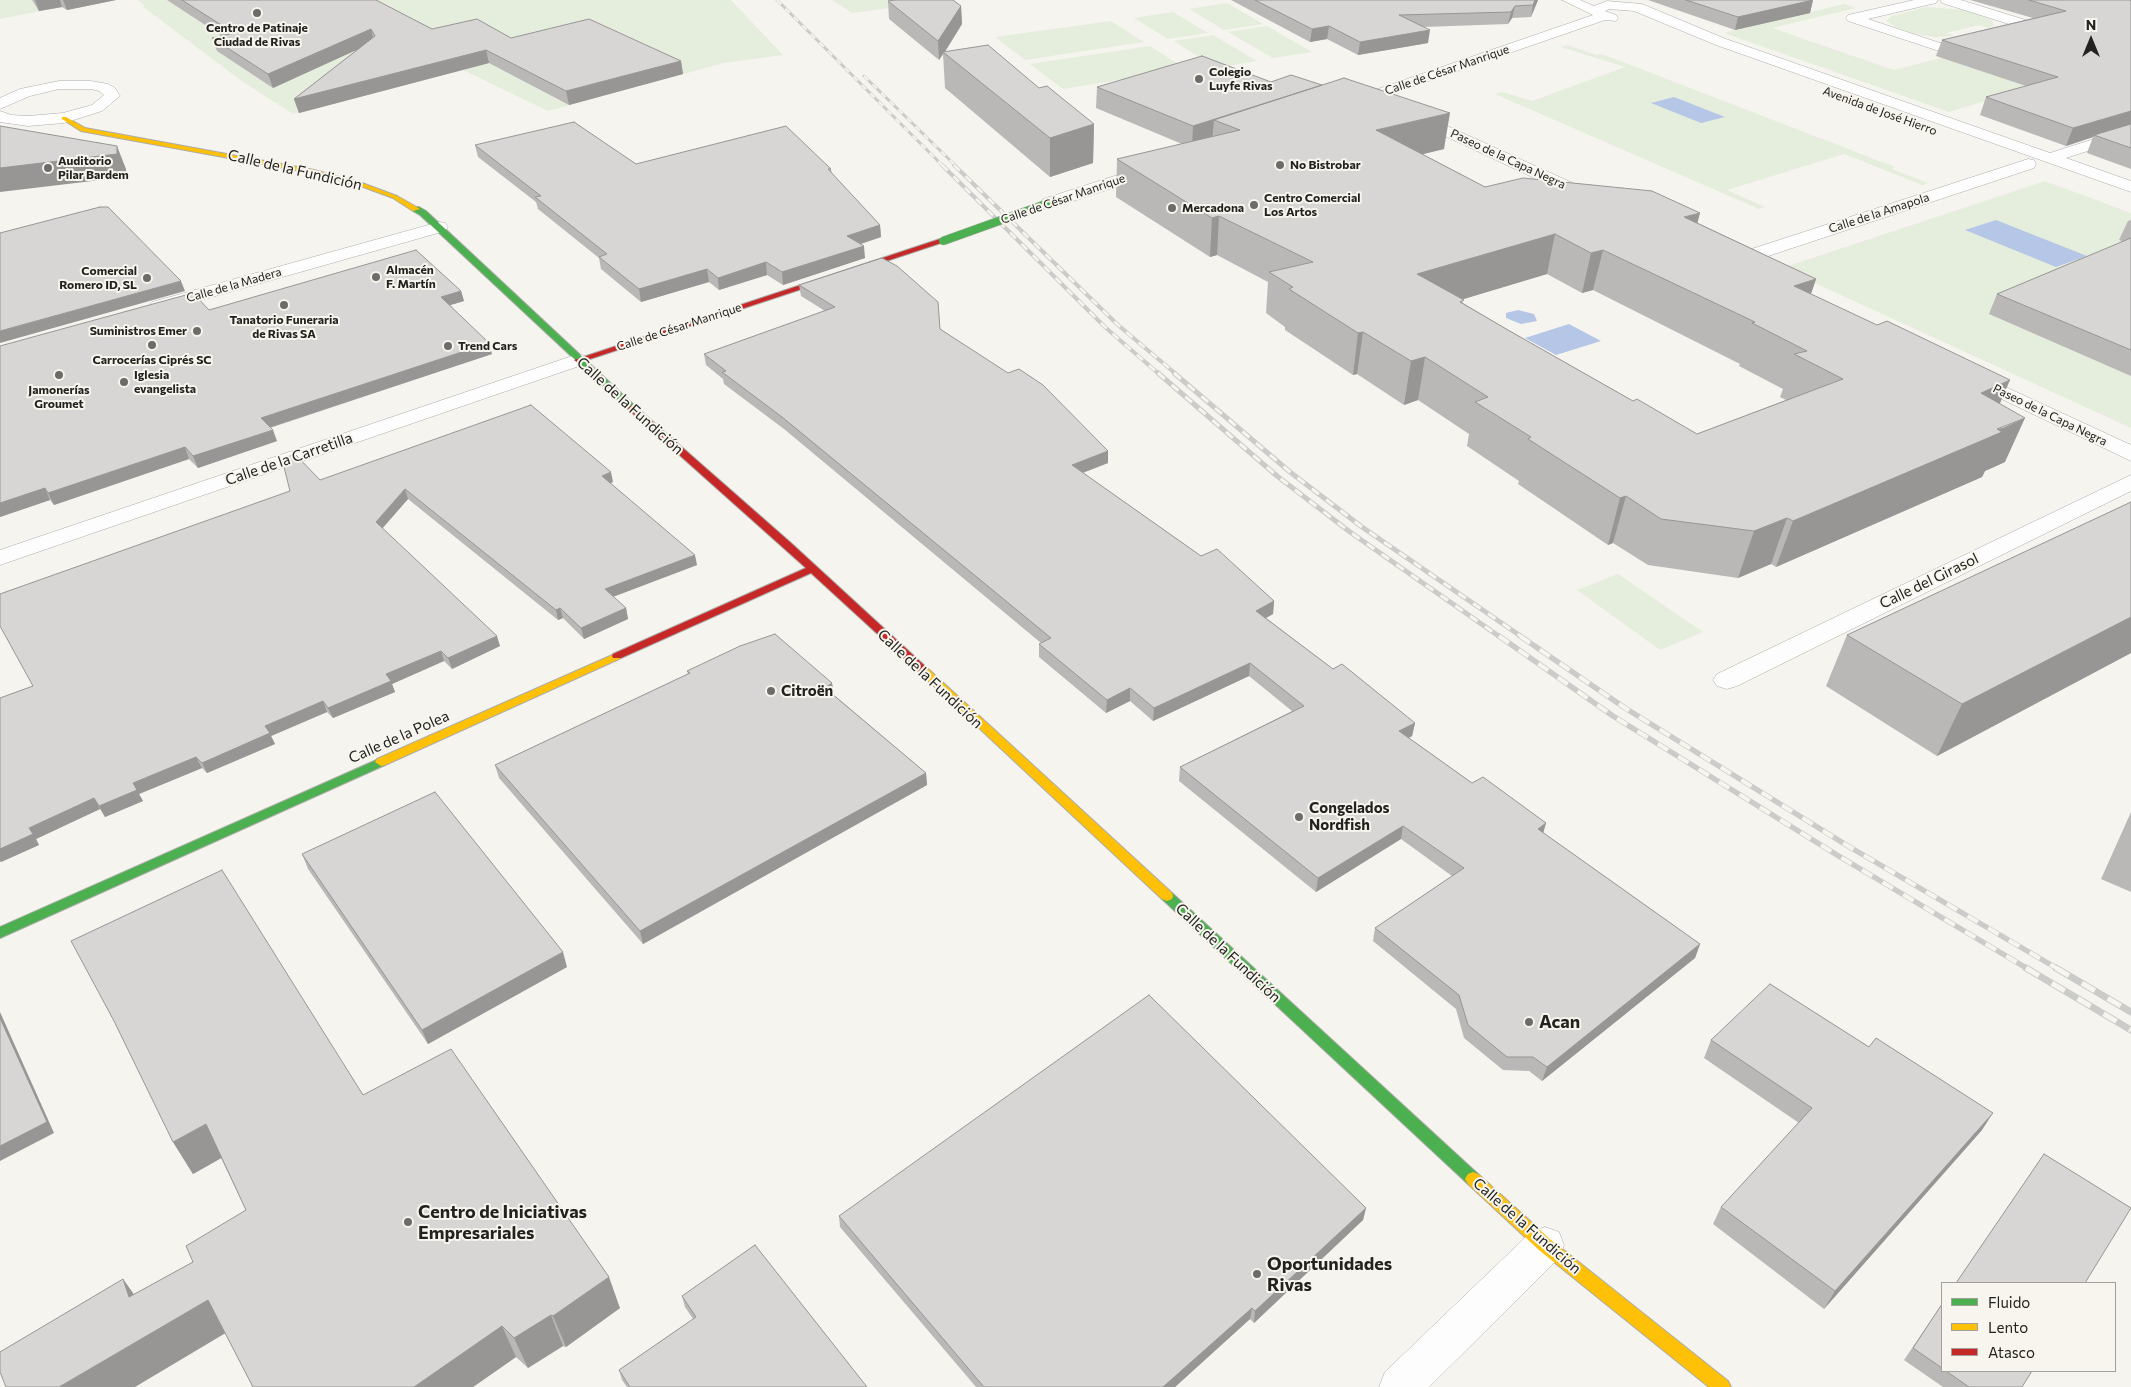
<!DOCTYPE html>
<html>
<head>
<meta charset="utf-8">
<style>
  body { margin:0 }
  #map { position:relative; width:2131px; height:1387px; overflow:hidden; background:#f5f4ef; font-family:Commissioner,sans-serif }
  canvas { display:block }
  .legend { position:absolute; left:1941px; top:1282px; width:175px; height:90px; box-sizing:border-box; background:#f7f5ed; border:1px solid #a2a19b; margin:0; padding:6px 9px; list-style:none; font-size:15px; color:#22221f }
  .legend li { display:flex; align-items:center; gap:10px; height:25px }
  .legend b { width:25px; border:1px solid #a2a19b }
  .north { position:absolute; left:2066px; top:15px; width:50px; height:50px; -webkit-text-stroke:4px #f7f5ed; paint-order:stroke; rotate:0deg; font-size:14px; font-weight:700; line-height:20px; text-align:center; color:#22221f }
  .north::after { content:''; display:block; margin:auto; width:18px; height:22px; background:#22221f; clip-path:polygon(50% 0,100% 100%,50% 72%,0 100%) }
</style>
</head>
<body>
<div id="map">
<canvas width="2131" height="1387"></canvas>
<ul class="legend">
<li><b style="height:6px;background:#4caf50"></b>Fluido</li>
<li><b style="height:6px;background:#ffc107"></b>Lento</li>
<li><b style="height:6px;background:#c62828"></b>Atasco</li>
</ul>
<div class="north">N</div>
</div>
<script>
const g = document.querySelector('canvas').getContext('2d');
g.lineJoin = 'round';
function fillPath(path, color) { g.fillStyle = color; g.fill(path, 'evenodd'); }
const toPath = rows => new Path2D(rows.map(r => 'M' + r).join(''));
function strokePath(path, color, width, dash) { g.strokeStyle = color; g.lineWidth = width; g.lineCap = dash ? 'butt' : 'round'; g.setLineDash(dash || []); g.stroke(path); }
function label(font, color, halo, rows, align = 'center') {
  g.font = font + ' Commissioner,sans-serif'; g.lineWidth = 4; g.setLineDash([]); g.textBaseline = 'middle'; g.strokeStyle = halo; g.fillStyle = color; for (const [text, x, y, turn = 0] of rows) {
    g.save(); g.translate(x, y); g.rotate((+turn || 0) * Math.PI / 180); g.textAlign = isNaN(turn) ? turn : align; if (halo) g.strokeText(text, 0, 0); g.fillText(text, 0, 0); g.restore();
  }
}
const green = toPath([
  [0,0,116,0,67,10,62,7,0,19],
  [138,0,731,0,783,55,724,63,548,111,463,70,293,114,243,82,146,9,143,7,145,6],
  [832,0,950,0,852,13],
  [1227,3,1263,24,1224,30,1189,9],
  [1844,4,1856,8,1772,28,1894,70,1941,58,2131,47,1992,99,1949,112,1724,33],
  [1927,7,1965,10,1992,20,1994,26,1988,28,1979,25,1946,33,1955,36,1935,37,1914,34,1896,27,1886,21,1892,16],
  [1173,12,1208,33,1168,39,1134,18],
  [1111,21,1144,42,1025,60,995,37],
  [1267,26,1312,52,1273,58,1228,32],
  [1213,35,1257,61,1216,68,1174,41],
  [1567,45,1597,55,1602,54,1895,167,1892,169,1928,183,1922,185,1844,154,1727,190,1765,207,1759,209,1495,94,1503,92,1532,101,1625,67,1561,47],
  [1150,46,1186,69,1063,89,1030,64],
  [2045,181,2131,213,2131,428,1782,268],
  [1618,574,1703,632,1660,650,1577,590]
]);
const water = toPath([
  [1674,97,1725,117,1701,123,1651,103],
  [1996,220,2087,256,2056,267,1965,230],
  [1518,310,1534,314,1537,321,1521,324,1506,318,1506,313],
  [1569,324,1601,341,1556,355,1525,338]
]);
const street = toPath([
  [1562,0,1580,0,1594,6,1607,1,1642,4,1726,39,2050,153,2131,127,2131,137,2066,158,2131,181,2131,192,1716,45,1634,11,1609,9,1605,11,1616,15,1618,18,1616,21,1605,20,1356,106,1346,106,1343,103,1346,100,1593,15,1562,0],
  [1914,0,1938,0,1936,3,1868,19,1940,43,2012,25,1942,3,1940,0,1961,0,2032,22,2034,25,2032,28,1939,51,1848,21,1846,18,1848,15,1914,0],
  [59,81,91,81,108,84,115,88,120,96,102,111,64,123,28,126,0,122,0,111,11,115,28,116,63,113,92,105,104,95,99,91,91,89,59,89,30,96,0,109,0,98,20,89,59,81],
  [1412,110,1597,194,1600,198,1597,202,1585,202,1407,118,1404,115,1412,110],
  [2028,159,2034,160,2036,164,2034,168,1738,266,1724,266,1722,262,1724,258,2028,159],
  [1152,164,1158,165,1160,169,1158,173,1055,207,1049,208,1043,207,1040,203,1043,199,1152,164],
  [439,222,445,223,448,227,445,231,166,310,152,310,149,306,152,302,439,222],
  [578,354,585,356,588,360,585,364,0,565,0,550,578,354],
  [1971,371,2131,445,2131,461,1964,381,1961,377,1964,373,1971,371],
  [2131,475,2131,491,1737,686,1727,689,1717,686,1713,680,1717,674,2131,475],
  [1545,1227,1559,1232,1564,1245,1559,1258,1429,1387,1379,1387,1385,1372,1531,1232,1545,1227]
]);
const fast = toPath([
  [413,207,419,207,426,211,635,406,635,410,629,410,420,215,413,211,413,207],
  [381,758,385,759,387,762,385,765,0,938,0,927,381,758],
  [1167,891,1172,893,1478,1174,1481,1179,1478,1184,1473,1186,1468,1184,1162,899,1161,896,1162,893,1167,891]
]);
const slow = toPath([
  [62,117,66,117,85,128,314,170,362,183,397,196,420,209,413,211,393,198,358,185,311,173,81,131,62,119,62,117],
  [617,653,622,656,621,658,385,765,381,766,375,762,377,759,617,653],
  [922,666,926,667,1172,893,1173,896,1172,899,1167,901,1162,899,918,671,916,669,922,666],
  [1473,1172,1478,1174,1551,1240,1728,1381,1731,1387,1709,1387,1539,1250,1468,1184,1465,1179,1468,1174,1473,1172]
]);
const jam = toPath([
  [940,239,947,241,581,362,578,363,574,360,940,239],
  [632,405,635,406,791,543,926,667,928,669,926,671,918,671,811,573,621,658,613,658,612,656,613,654,806,568,629,410,628,408,632,405]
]);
const railFar4 = toPath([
  [777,0,943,166],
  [864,76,956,166]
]);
const railFar3 = toPath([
  [942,165,1106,328,1159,374],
  [954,165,1118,325,1176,374]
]);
const railFar2 = toPath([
  [1158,373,1277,476,1350,532,1500,637],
  [1174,373,1290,472,1362,527,1522,637]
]);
const railFar1 = toPath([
  [1499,636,1613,716,1837,855,2028,969],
  [1520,636,1625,708,1848,846,2058,969]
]);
const rail = toPath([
  [2026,968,2131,1030],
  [2056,968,2131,1012]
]);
const fastBridge = toPath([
  [943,241,1049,203]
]);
const wall = toPath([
  [32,0,116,0,67,10,62,7,39,11],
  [167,0,376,0,432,29,511,38,681,61,683,74,569,105,489,63,299,113,294,99,358,49,273,88,217,51,212,38,222,36],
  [1231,0,1538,0,1531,17,1512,18,1508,24,1423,27,1428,43,1358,55,1327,39,1310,42],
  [1648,0,1813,0,1810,13,1735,30],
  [1970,0,2131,0,2131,169,2087,153,2093,137,2066,146,1980,115,1986,97,2026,86,1936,56,1942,40,2033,18],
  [888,1,961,6,962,24,945,52,1039,88,1094,124,1093,163,1050,177,945,88,943,54,939,60,889,19],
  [1097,87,1444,149,1422,154,1485,187,1698,223,1816,279,1811,294,2000,404,2005,462,1985,471,1982,477,1776,567,1771,564,1738,578,1648,565,1613,543,1608,545,1518,484,1519,481,1467,446,1469,434,1418,400,1404,405,1357,374,1353,375,1285,330,1285,327,1266,313,1268,282,1217,255,1210,257,1116,197,1117,159,1182,144,1096,108],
  [1547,274,1582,293,1593,290,1740,364,1739,366,1783,389,1780,397,1786,400,1697,434,1633,401,1508,330,1463,303,1462,299],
  [475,145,636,164,831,169,832,174,880,225,881,237,861,244,865,258,783,285,767,275,719,290,709,282,641,302,601,269,599,258,538,209,536,202,478,157],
  [2131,220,2131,376,1989,314,1997,294,2123,242,2119,240,2128,221],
  [799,285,940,329,1108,451,1108,463,1083,473,1201,556,1274,601,1273,614,1266,618,1333,669,1415,723,1412,736,1409,738,1472,783,1546,823,1543,833,1700,944,1695,958,1542,1081,1529,1071,1503,1070,1464,1038,1456,1009,1373,941,1375,928,1452,876,1401,839,1316,892,1179,781,1180,767,1292,711,1249,676,1153,721,1130,701,1106,713,1039,657,1039,644,1041,643,784,429,724,384,723,379,706,365,704,354,825,311,801,296],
  [461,291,464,301,450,305,492,354,270,428,277,441,198,468,189,459,54,505,50,500,0,517,0,346,209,310],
  [320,480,613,482,610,483,697,565,613,597,626,608,628,619,584,639,563,618,558,620,408,499,382,529,500,646,452,669,444,661,392,684,395,692,333,718,327,712,271,736,275,744,207,773,202,768,139,794,143,801,105,817,100,809,36,839,39,845,1,862,0,861,0,698,33,686],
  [2131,502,2131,653,1937,756,1826,686,1847,635],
  [687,671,832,683,834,695,926,773,927,785,643,944,499,778,495,765,688,674],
  [2131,812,2131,892,2101,879],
  [302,854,567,967,428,1044,308,869],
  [1711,1040,1982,1130,1824,1309,1713,1224,1721,1207,1799,1123,1704,1058],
  [363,1095,620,1308,566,1347,563,1346,528,1368,516,1357,473,1387,253,1387,225,1333,0,1372,123,1279,134,1295,193,1262,246,1210,221,1158,193,1174,173,1142],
  [1366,1208,1363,1220,1254,1323,1250,1319,1175,1387,976,1387,840,1227,839,1216],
  [682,1296,867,1387,627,1387,622,1380,619,1370,693,1319,685,1307],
  [1942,1304,1942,1371,2032,1371,2022,1387,1943,1387,1904,1360]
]);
const shadedWall = toPath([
  [35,0,60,0,62,7,39,11],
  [63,0,116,0,67,10],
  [1535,0,1538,0,1531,17,1533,5],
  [1813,0,1810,13,1735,30,1738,17],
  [961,6,962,24,944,53,943,52,943,54,939,60,938,41],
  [1515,6,1512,18,1508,24,1511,12],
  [1329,26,1327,39,1310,42,1312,29],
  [371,29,374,42,273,88,268,74],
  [1430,30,1428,43,1358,55,1360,42],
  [486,50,489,63,299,113,294,99],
  [681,61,683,74,569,105,566,91],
  [1322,85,1240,130,1214,120,1212,142,1192,148,1193,126],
  [2131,111,2131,126,2094,135,2093,137,2066,146,2073,128],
  [1450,113,1444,149,1371,167,1376,130],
  [1094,124,1093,163,1050,177,1050,138],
  [117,146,126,169,126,177,0,192,0,168],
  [1700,213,1690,252,1684,217],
  [1219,216,1217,255,1210,257,1212,218],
  [880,225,881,237,848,248,847,236],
  [1555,234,1547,274,1411,315,1417,274],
  [864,246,865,258,783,285,782,272],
  [1603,250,1593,290,1582,293,1591,253],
  [766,262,767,275,719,290,718,278],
  [707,269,709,282,641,302,639,289],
  [1816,279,1802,320,1794,286],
  [181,281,185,291,0,343,0,331],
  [461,291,464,301,444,307,441,297],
  [1363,332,1357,374,1353,375,1358,333],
  [489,343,492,354,265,429,261,418],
  [1425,357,1418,400,1404,405,1411,361],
  [2010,380,1991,424,1981,393],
  [2025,418,2005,462,1985,471,1982,477,1776,567,1793,521],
  [273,430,277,441,198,468,193,456],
  [185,447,189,459,54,505,48,493],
  [1108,451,1108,463,1071,477,1072,465],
  [611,472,613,482,604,486,602,476],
  [45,488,50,500,0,517,0,503],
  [405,489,408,499,379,532,376,522],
  [1626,496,1613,543,1608,545,1620,498],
  [1787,518,1771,564,1738,578,1754,531],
  [695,555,697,565,607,599,605,589],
  [1274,601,1273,614,1255,624,1256,611],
  [560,608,563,618,558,620,556,610],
  [626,608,628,619,584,639,581,628],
  [2131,617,2131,653,1937,756,1962,704],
  [497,636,500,646,452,669,448,658],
  [441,651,444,661,392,684,395,692,333,718,328,708,386,674],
  [1250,663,1249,676,1153,721,1154,708],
  [832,683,834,695,825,688],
  [1130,688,1130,701,1106,713,1107,700],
  [323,701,327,712,271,736,275,744,207,773,202,763,265,726],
  [1415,723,1412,736,1397,744,1399,731],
  [196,757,202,768,139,794,143,801,105,817,99,806,133,783],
  [926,773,927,785,643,944,640,931],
  [94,798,100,809,36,839,39,845,1,862,0,861,0,849,29,828],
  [1546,823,1542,837,1538,829],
  [1403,826,1401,839,1316,892,1318,878],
  [1700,944,1695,958,1542,1081,1547,1067],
  [563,952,567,967,428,1044,422,1030],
  [0,1012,54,1133,0,1161],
  [1993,1113,1982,1130,1824,1309,1835,1291],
  [206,1124,225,1156,193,1174,173,1142],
  [1366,1208,1363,1220,1254,1323,1255,1311],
  [609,1277,620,1308,566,1347,553,1316],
  [123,1279,145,1310,129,1297],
  [208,1300,229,1331,135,1387,59,1387],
  [1252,1308,1250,1319,1175,1387,1163,1387],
  [551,1315,563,1346,528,1368,514,1338],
  [502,1326,516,1357,473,1387,414,1387]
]);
const building = toPath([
  [182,0,376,0,432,29,477,19,511,38,589,19,681,61,566,91,486,50,294,99,375,36,371,29,268,74,212,38,234,33,182,0],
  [895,0,953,0,961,6,938,41,888,1,895,0],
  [1255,0,1535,0,1533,5,1515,6,1511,12,1399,15,1430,30,1360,42,1329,26,1312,29,1255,0],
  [1686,0,1813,0,1738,17,1686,0],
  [2029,0,2131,0,2131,111,2073,128,1986,97,2058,77,1942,40,2066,11,2029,0],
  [988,45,1039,88,1047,86,1094,124,1050,138,943,52,988,45],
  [1202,56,1271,82,1291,75,1322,85,1193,126,1097,87,1202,56],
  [1344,78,1450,113,1376,130,1485,187,1523,178,1652,191,1700,213,1684,217,1816,279,1794,286,1877,325,1887,321,2010,380,1981,393,2025,418,1997,429,2002,432,1793,521,1787,518,1754,531,1661,519,1626,496,1620,498,1528,439,1531,437,1475,402,1488,397,1425,357,1411,361,1363,332,1358,333,1289,289,1293,287,1269,272,1313,262,1219,216,1212,218,1117,159,1240,130,1214,120,1344,78],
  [1555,234,1591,253,1603,250,1755,322,1752,323,1807,351,1794,354,1843,379,1697,434,1637,399,1633,401,1508,330,1460,302,1464,300,1417,274,1555,234],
  [574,122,636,164,786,126,831,169,828,169,880,225,847,236,864,246,782,272,766,262,718,278,707,269,639,289,599,257,607,254,535,197,541,196,475,145,574,122],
  [2131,124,2131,148,2094,135,2131,124],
  [0,126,117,146,117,154,0,168,0,126],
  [100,207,108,207,181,281,0,331,0,233,100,207],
  [2131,238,2131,350,1997,294,2131,238],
  [416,250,461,291,441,297,489,343,261,418,273,430,193,456,185,447,48,493,45,488,0,503,0,346,193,293,209,310,416,250],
  [882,258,897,266,938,302,940,329,1008,373,1019,369,1043,385,1108,451,1072,465,1201,556,1217,549,1274,601,1256,611,1333,669,1342,664,1415,723,1399,731,1472,783,1483,777,1546,823,1538,829,1700,944,1547,1067,1533,1057,1507,1057,1468,1025,1459,995,1375,928,1464,868,1403,826,1318,878,1180,767,1304,706,1250,663,1154,708,1130,688,1107,700,1039,644,1051,638,782,417,722,372,726,371,704,354,835,307,799,285,882,258],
  [531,405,611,472,602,476,695,555,605,589,626,608,581,628,560,608,556,610,405,489,376,522,497,636,448,658,441,651,386,674,391,681,328,708,323,701,265,726,270,733,202,763,196,757,133,783,137,790,99,806,94,798,29,828,33,834,0,849,0,698,33,686,0,626,0,594,290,491,282,459,295,454,320,480,531,405],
  [2131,502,2131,617,1962,704,1847,635,2131,502],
  [775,634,832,683,825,688,926,773,640,931,495,765,690,673,687,671,740,646,775,634],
  [435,792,563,952,422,1030,302,854,435,792],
  [222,870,363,1095,451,1049,609,1277,553,1316,551,1315,514,1338,502,1326,414,1387,253,1387,208,1300,59,1387,6,1387,0,1372,0,1352,123,1279,129,1297,193,1262,186,1246,246,1210,206,1124,173,1142,114,1021,71,941,222,870],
  [1770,984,1869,1047,1876,1038,1993,1113,1835,1291,1721,1207,1812,1108,1711,1040,1770,984],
  [1149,995,1366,1208,1255,1311,1252,1308,1163,1387,984,1387,839,1216,1149,995],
  [0,1018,47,1122,0,1146,0,1018],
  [2044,1154,2131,1208,2085,1283,1956,1283,2044,1154],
  [755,1245,867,1387,630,1387,619,1370,696,1317,682,1296,755,1245],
  [1942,1304,1942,1368,1913,1348,1942,1304],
  [1946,1371,2032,1371,2022,1387,1969,1387,1946,1371]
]);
const markers = [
  [257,13,5,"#6c6c68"],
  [1199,79,5,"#6c6c68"],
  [1280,165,5,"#6c6c68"],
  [48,168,5,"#6c6c68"],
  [1254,205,5,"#6c6c68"],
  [1172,208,5,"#6c6c68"],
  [376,277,5,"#6c6c68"],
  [147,278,5,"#6c6c68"],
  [284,305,5,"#6c6c68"],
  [197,331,5,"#6c6c68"],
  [152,345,5,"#6c6c68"],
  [448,346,5,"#6c6c68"],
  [59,375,5,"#6c6c68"],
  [124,382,5,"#6c6c68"],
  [771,691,5,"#6c6c68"],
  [1299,817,5,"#6c6c68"],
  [1529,1022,5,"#6c6c68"],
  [408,1222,5,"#6c6c68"],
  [1257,1274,5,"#6c6c68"]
];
const farPoinames = [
  ["Centro de Patinaje",257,28,"center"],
  ["Ciudad de Rivas",257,42,"center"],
  ["Colegio",1209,72],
  ["Luyfe Rivas",1209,86],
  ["Auditorio",58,161],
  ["Pilar Bardem",58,175],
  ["No Bistrobar",1290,165],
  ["Centro Comercial",1264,198],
  ["Los Artos",1264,212],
  ["Mercadona",1182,208],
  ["Almacén",386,270],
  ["F. Martín",386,284],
  ["Comercial",137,271,"right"],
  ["Romero ID, SL",137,285,"right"],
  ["Tanatorio Funeraria",284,320,"center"],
  ["de Rivas SA",284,334,"center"],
  ["Suministros Emer",187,331,"right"],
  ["Trend Cars",458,346],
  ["Carrocerías Ciprés SC",152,360,"center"],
  ["Iglesia",134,375],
  ["evangelista",134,389],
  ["Jamonerías",59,390,"center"],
  ["Groumet",59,404,"center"]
];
const farStreetnames = [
  ["Calle de César Manrique",1447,70,-19],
  ["Avenida de José Hierro",1880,111,20],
  ["Paseo de la Capa Negra",1508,159,25],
  ["Calle de César Manrique",1063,199,-19],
  ["Calle de la Amapola",1879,213,-18],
  ["Calle de la Madera",234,285,-16],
  ["Calle de César Manrique",679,327,-18],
  ["Paseo de la Capa Negra",2050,415,26]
];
const streetNames = [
  ["Calle de la Fundición",295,170,13],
  ["Calle de la Fundición",630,406,42],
  ["Calle de la Carretilla",289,459,-19],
  ["Calle del Girasol",1929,581,-26],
  ["Calle de la Fundición",930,679,43],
  ["Calle de la Polea",399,737,-24],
  ["Calle de la Fundición",1228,953,43],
  ["Calle de la Fundición",1527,1226,41]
];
const poiNames = [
  ["Citroën",781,691],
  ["Congelados",1309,808],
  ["Nordfish",1309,825]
];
const nearPoinames = [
  ["Acan",1539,1022],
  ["Centro de Iniciativas",418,1212],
  ["Empresariales",418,1233],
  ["Oportunidades",1267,1264],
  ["Rivas",1267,1285]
];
fillPath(green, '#e5eedc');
fillPath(water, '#b5c6e7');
strokePath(street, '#acaca9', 1);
strokePath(fast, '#acaca9', 2);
strokePath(slow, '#acaca9', 2);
strokePath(jam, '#acaca9', 2);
fillPath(street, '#fefdfd');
fillPath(fast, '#4caf50');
fillPath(slow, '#ffc107');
fillPath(jam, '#c62828');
strokePath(railFar4, '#cbcbca', 3);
strokePath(railFar3, '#cbcbca', 4);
strokePath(railFar2, '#cbcbca', 5);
strokePath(railFar1, '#cbcbca', 5.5);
strokePath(rail, '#cbcbca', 7);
strokePath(railFar4, '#f7f5ed', 2, [6]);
strokePath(railFar3, '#f7f5ed', 2.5, [8]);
strokePath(railFar2, '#f7f5ed', 3, [9]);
strokePath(railFar1, '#f7f5ed', 4, [12]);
strokePath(rail, '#f7f5ed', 5, [15]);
strokePath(fastBridge, '#acaca9', 9, []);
strokePath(fastBridge, '#4caf50', 8);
fillPath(wall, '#bab8b7');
fillPath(shadedWall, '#979695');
fillPath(building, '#d8d6d5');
strokePath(building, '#979695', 1);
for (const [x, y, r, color] of markers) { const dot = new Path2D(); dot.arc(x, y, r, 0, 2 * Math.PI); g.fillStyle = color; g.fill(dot); strokePath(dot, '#f7f5ed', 2); }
label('bold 12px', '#22221f', '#f7f5ed', farPoinames, 'left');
label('12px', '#22221f', '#f7f5ed', farStreetnames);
label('15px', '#22221f', '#f7f5ed', streetNames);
label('bold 15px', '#22221f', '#f7f5ed', poiNames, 'left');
label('bold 18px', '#22221f', '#f7f5ed', nearPoinames, 'left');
</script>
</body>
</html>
